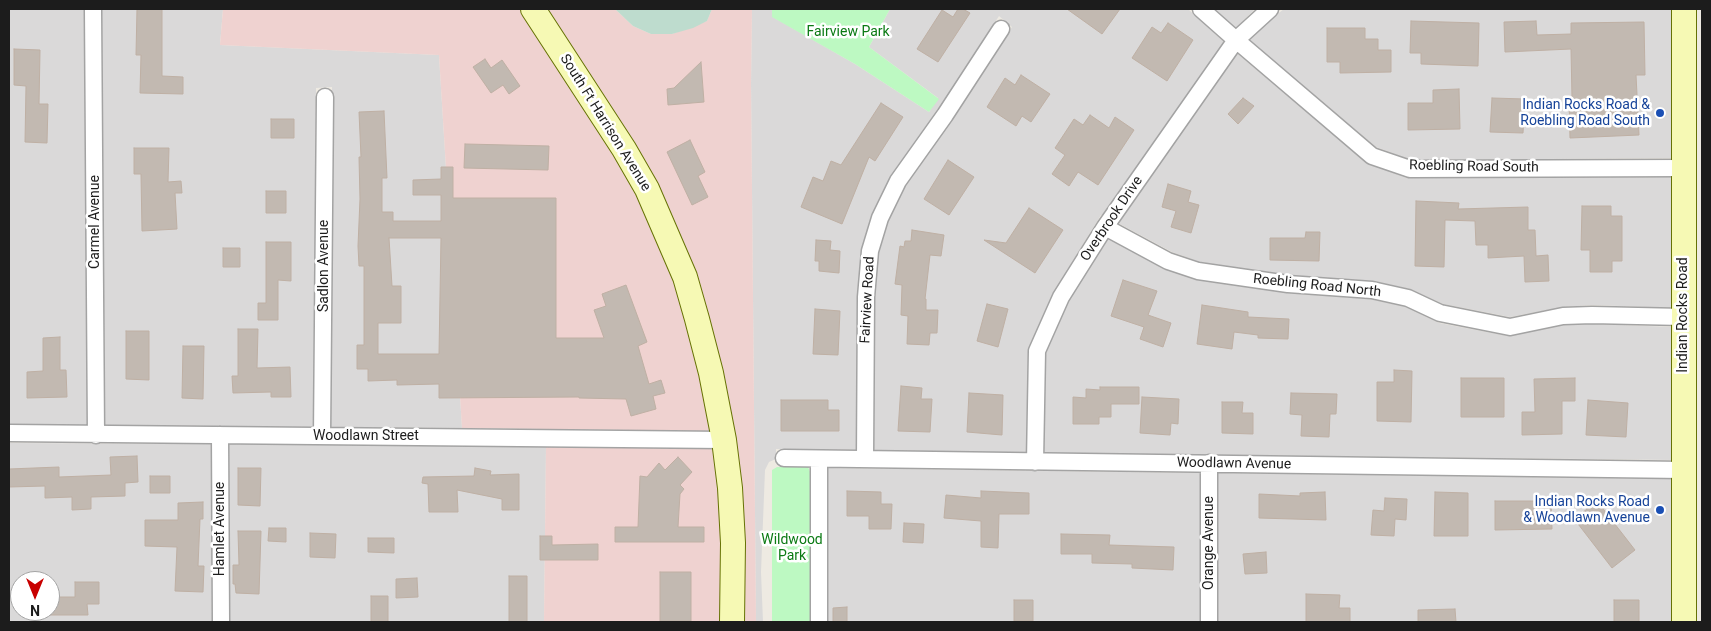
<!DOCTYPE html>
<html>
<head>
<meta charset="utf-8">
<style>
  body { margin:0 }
  #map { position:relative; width:1711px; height:631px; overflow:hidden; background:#eeeae2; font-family:Roboto,sans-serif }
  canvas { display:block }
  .frame { position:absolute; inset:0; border:10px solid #1c1c1c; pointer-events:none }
  .north { position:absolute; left:10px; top:571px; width:50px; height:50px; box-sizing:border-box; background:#fff; border:1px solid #a4a4a4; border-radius:50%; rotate:180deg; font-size:14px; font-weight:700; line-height:20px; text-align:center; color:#1c1c1c }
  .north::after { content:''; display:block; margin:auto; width:18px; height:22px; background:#c80000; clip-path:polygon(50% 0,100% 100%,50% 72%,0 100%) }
</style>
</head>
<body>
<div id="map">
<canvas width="1711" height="631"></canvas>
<div class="frame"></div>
<div class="north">N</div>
</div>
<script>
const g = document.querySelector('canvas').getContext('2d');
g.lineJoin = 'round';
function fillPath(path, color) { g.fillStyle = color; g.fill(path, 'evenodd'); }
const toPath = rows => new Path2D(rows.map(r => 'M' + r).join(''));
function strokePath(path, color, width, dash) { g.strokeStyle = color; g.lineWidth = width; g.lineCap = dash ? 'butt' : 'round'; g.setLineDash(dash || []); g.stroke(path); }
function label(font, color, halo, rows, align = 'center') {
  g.font = font + ' Roboto,sans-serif'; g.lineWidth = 5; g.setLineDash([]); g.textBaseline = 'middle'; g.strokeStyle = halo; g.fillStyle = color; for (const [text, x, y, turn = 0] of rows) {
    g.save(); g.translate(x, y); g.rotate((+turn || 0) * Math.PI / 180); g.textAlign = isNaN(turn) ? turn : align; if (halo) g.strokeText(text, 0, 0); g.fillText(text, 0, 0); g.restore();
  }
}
const residential = toPath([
  [9,9,85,9,88,425,9,424],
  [101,9,223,9,220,45,439,55,462,428,331,427,332,87,316,88,314,427,105,425],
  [752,9,772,9,773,17,855,64,929,112,938,98,869,47,890,9,1188,9,1224,42,1103,215,1101,215,1054,292,1029,351,1027,453,873,450,875,297,878,253,887,222,905,186,951,121,1012,27,999,16,938,110,892,175,872,215,862,250,858,296,857,450,776,449,776,459,769,462,765,470,761,572,763,622,756,622,751,84],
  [1214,9,1255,9,1236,28],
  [1284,9,1676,9,1675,158,1411,160,1376,147,1249,40,1265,24],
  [1237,53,1367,163,1407,178,1675,177,1675,308,1592,305,1563,307,1510,317,1443,304,1410,289,1373,281,1288,275,1200,262,1172,252,1118,223],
  [1107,238,1165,269,1197,280,1287,293,1370,299,1406,307,1439,323,1508,336,1564,325,1592,324,1675,327,1675,460,1043,453,1045,353,1068,301],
  [9,443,211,444,212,622,9,622],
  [20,581,50,581,50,611,20,611],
  [228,444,546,447,544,622,229,622],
  [828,468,1201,473,1201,622,828,622],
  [1218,473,1675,479,1676,622,1218,622]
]);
const commercial = toPath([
  [223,9,523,9,639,194,677,281,714,431,462,428,439,55,220,45],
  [544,9,615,9,633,26,651,34,672,34,707,21,712,9,752,9,751,84,756,622,740,622,705,316],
  [546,447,717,449,721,489,724,622,544,622]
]);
const grass = toPath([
  [1702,200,1702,622,1701,622]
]);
const wetland = toPath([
  [615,9,712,9,707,21,693,28,672,34,651,34,633,26]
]);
const park = toPath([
  [772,9,890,9,869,47,939,99,929,112,855,64,772,17],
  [777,467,808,467,811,474,813,622,772,622,772,470]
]);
const building = toPath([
  [137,9,162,9,162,76,183,77,183,94,140,93,141,55,136,55,137,9],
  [958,9,963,9,970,13,938,62,917,49,942,10,953,17,958,9],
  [1067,9,1120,9,1102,34,1067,9],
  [1411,21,1479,23,1478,66,1421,64,1421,53,1410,53,1411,21],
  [1536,21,1537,35,1571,34,1571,23,1644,22,1645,75,1636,75,1639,135,1570,138,1569,98,1572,98,1571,49,1505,52,1504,22,1536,21],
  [1168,23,1193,40,1167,81,1132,58,1152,27,1161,33,1168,23],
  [1327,28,1365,28,1365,39,1378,39,1378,50,1391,50,1391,72,1340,73,1340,62,1327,62,1327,28],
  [14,49,40,50,39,104,48,104,47,143,25,142,26,86,14,85,14,49],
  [485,59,491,68,502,60,520,86,509,94,503,85,491,93,473,67,485,59],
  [701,62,704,102,668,105,667,89,674,88,701,62],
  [1021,75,1050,94,1031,122,1022,116,1016,126,987,107,1005,78,1015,85,1021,75],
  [1459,89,1460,129,1408,130,1408,103,1433,103,1433,90,1459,89],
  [1243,98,1254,106,1238,124,1228,114,1243,98],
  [1492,98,1525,99,1523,133,1490,132,1492,98],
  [881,103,903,117,875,161,869,157,842,224,801,207,813,177,823,181,831,161,841,165,881,103],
  [384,111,387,178,382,178,382,212,393,212,393,221,441,221,441,195,413,195,413,180,441,179,441,167,453,167,453,198,556,198,556,338,604,338,594,310,606,306,602,294,626,285,647,342,638,346,649,384,661,380,665,393,653,396,656,409,631,416,626,399,579,398,579,397,439,398,439,384,397,385,397,380,368,381,368,369,357,369,357,345,364,345,364,266,359,266,358,246,360,199,359,157,361,157,359,112,384,111],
  [389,238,441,238,439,354,378,354,378,323,401,323,401,286,392,286,389,238],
  [1090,115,1109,128,1115,117,1134,130,1098,185,1078,172,1069,186,1052,174,1065,155,1055,148,1074,119,1083,125,1090,115],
  [271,119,294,119,294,138,271,138,271,119],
  [690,140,705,172,698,176,708,197,692,205,667,152,690,140],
  [465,144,549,146,548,170,464,168,465,144],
  [134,148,169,148,168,182,181,181,182,193,175,193,177,229,142,231,141,174,134,174,134,148],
  [948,160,974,177,949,215,924,199,948,160],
  [1168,184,1191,191,1188,202,1199,205,1191,233,1171,227,1176,211,1162,207,1168,184],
  [266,191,286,191,286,213,266,213,266,191],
  [1416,201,1459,203,1458,209,1528,207,1528,230,1535,230,1536,256,1548,255,1549,281,1525,282,1524,256,1488,258,1488,245,1476,245,1475,221,1445,220,1444,267,1415,266,1416,201],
  [1582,206,1611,206,1611,216,1622,216,1622,261,1612,261,1612,272,1590,272,1590,250,1581,250,1582,206],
  [1029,208,1063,230,1035,273,984,240,1006,243,1029,208],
  [912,230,944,235,941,256,930,255,925,299,926,299,926,310,938,310,937,333,930,333,929,345,907,344,908,316,901,315,902,285,895,284,900,246,904,247,905,241,911,241,912,230],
  [1306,232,1320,232,1319,261,1270,260,1270,238,1305,238,1306,232],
  [816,240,831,241,830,250,840,251,839,273,819,271,819,261,815,261,816,240],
  [266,242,291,242,291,281,278,280,278,320,258,320,258,303,266,303,266,242],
  [223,248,240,248,240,267,223,267,223,248],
  [1123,280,1157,291,1148,315,1171,323,1163,347,1140,339,1144,327,1111,316,1123,280],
  [987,304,1008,309,998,347,977,341,987,304],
  [1202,305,1248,312,1248,317,1289,319,1288,339,1258,338,1258,335,1234,332,1232,349,1197,344,1202,305],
  [815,309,840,311,838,355,813,354,815,309],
  [238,329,258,329,257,368,290,367,291,397,271,397,271,392,233,393,232,376,238,376,238,329],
  [126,331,149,331,149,380,126,379,126,331],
  [60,337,60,370,66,370,67,397,27,398,27,372,43,371,43,338,60,337],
  [183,346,204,346,203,399,182,398,183,346],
  [1394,370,1412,371,1411,422,1377,421,1377,382,1394,382,1394,370],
  [1461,378,1504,378,1504,417,1461,417,1461,378],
  [1575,378,1575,401,1562,401,1562,434,1522,435,1522,412,1535,412,1534,379,1575,378],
  [901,386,922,388,921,399,932,399,930,432,898,431,901,386],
  [1100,387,1139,387,1139,404,1111,404,1111,417,1099,417,1099,424,1073,424,1073,397,1086,398,1086,389,1100,390,1100,387],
  [969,393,1003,395,1002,435,967,432,969,393],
  [1291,393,1337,394,1336,414,1330,414,1329,437,1301,436,1302,415,1290,414,1291,393],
  [1142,397,1179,399,1178,424,1171,423,1170,435,1140,433,1142,397],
  [781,400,828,400,828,410,839,410,839,431,781,431,781,400],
  [1588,400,1628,403,1626,437,1586,435,1588,400],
  [1222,402,1243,402,1242,413,1253,413,1253,434,1222,433,1222,402],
  [137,456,138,482,125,483,125,496,91,497,91,509,72,510,72,497,45,498,45,486,9,487,9,469,59,467,59,477,111,475,110,457,137,456],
  [678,457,692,472,680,485,684,489,680,494,678,527,704,527,704,542,615,542,615,527,638,527,640,476,647,477,659,463,665,470,678,457],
  [238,468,261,468,260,506,238,505,238,468],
  [475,468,491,471,490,475,519,474,519,510,502,510,502,499,457,490,458,512,429,512,428,484,422,483,423,477,474,476,475,468],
  [150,476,170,476,170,493,150,493,150,476],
  [847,491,881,492,881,504,892,504,891,529,869,529,869,516,847,516,847,491],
  [981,491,1029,493,1029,514,999,514,998,548,981,547,981,521,944,518,946,495,981,498,981,491],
  [1325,492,1326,520,1259,518,1259,494,1300,496,1300,493,1325,492],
  [1435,492,1468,493,1468,536,1434,536,1435,492],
  [1385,498,1407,499,1406,520,1395,519,1394,536,1371,535,1373,510,1384,511,1385,498],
  [1495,501,1551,501,1552,529,1495,530,1495,501],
  [1597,501,1635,550,1612,568,1575,520,1582,520,1582,513,1597,501],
  [203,502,203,519,200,519,198,566,204,566,203,592,175,591,177,547,145,546,145,520,178,520,178,503,203,502],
  [904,523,924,524,923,543,903,542,904,523],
  [269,528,286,528,286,542,268,541,269,528],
  [238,531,261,531,259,594,236,593,235,584,233,584,233,565,239,565,238,531],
  [310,533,336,534,335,558,310,557,310,533],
  [1061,534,1110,535,1109,545,1174,547,1173,570,1132,568,1132,564,1092,563,1092,554,1061,554,1061,534],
  [540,536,552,536,552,545,598,544,598,560,540,560,540,536],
  [368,538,394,538,394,553,368,552,368,538],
  [1266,552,1267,573,1245,574,1243,554,1266,552],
  [660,572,691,572,691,621,660,621,660,572],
  [509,576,527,576,527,622,509,622,509,576],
  [417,578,418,597,396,598,396,579,417,578],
  [75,582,99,582,99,604,87,604,88,615,50,615,50,597,75,597,75,582],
  [1306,594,1340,595,1339,608,1350,608,1350,622,1306,622,1306,594],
  [371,596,388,596,388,622,371,622,371,596],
  [1014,600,1033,600,1033,621,1014,621,1014,600],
  [1614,600,1639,600,1639,622,1614,622,1614,600],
  [847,607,847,622,833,622,833,608,847,607],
  [1455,609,1456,622,1418,622,1418,610,1455,609]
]);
const street = toPath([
  [93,9,96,435],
  [1201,9,1236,40,1372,156,1410,169,1683,168],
  [1105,227,1168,261,1198,271,1288,284,1372,290,1408,298,1440,313,1510,327,1563,316,1592,315,1683,317],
  [9,433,724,440],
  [220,435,221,622],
  [322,436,325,97],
  [784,458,1683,470],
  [819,459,819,622],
  [865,459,866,297,870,251,880,218,898,181,945,115,1001,29],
  [1035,462,1037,351,1061,297,1105,227,1236,40,1270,9],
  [1209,463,1209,622]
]);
const secondary = toPath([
  [533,9,624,149,647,189,685,277,697,319,711,373,724,440,730,488,733,543,732,622],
  [1684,9,1684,622]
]);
const markers = [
  [1660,113,5,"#1a4fb4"],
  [1660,510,5,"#1a4fb4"]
];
const parkNames = [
  ["Fairview Park",848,32],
  ["Wildwood",792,540],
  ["Park",792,556]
];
const transitNames = [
  ["Indian Rocks Road &",1650,105],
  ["Roebling Road South",1650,121],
  ["Indian Rocks Road",1650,502],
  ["& Woodlawn Avenue",1650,518]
];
const streetNames = [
  ["South Ft Harrison Avenue",605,123,58],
  ["Roebling Road South",1474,167,1],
  ["Overbrook Drive",1112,219,-56],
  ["Carmel Avenue",95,222,-90],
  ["Sadlon Avenue",324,266,-90],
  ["Roebling Road North",1317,286,6],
  ["Fairview Road",868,300,-87],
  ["Indian Rocks Road",1683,315,-90],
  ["Woodlawn Street",366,436],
  ["Woodlawn Avenue",1234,464,1],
  ["Hamlet Avenue",220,529,-90],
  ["Orange Avenue",1209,543,-90]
];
fillPath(residential, '#dad9d9');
fillPath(commercial, '#efd2d0');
fillPath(grass, '#c7e9a6');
fillPath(wetland, '#bedcce');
fillPath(park, '#bdf9c2');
fillPath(building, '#c2b9b1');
strokePath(building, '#bfb0a4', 1);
strokePath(street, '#a3a3a3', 19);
strokePath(secondary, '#667204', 26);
strokePath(street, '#fff', 16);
strokePath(secondary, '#f6f9b4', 24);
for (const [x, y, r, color] of markers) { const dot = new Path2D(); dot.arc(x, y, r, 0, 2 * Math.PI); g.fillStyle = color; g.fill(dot); strokePath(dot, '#fff', 2); }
label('14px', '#0b7a14', '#fff', parkNames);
label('14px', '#164399', '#fff', transitNames, 'right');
label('14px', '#1c1c1c', '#fff', streetNames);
</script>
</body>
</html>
